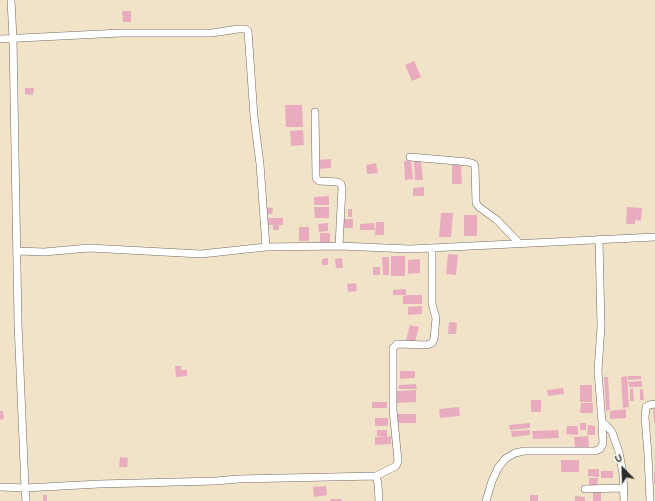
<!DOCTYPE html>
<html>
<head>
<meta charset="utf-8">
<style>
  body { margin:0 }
  #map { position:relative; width:655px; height:501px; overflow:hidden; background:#f1e3c7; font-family:"Patrick Hand",sans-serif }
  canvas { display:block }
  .north { position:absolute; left:603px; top:449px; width:40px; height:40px; -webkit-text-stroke:3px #fdfcf7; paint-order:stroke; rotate:337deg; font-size:11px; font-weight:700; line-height:16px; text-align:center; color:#2b2b2b }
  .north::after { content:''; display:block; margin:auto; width:14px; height:18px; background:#2b2b2b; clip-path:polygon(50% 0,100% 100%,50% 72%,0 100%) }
</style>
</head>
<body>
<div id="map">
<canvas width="655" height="501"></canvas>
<div class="north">U</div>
</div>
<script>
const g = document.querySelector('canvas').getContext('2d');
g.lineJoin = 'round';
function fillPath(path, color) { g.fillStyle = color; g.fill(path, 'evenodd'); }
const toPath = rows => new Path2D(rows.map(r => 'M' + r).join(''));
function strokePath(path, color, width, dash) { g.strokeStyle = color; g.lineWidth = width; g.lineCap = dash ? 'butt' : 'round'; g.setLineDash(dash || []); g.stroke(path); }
const building = toPath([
  [122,11,131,11,131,22,123,22],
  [414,61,421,77,412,81,405,65],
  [25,88,34,88,33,95,25,94],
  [285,105,302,105,303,127,286,127],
  [303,130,304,145,291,146,290,131],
  [331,159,331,168,316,169,316,160],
  [411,160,413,179,405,180,404,161],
  [414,160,421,160,423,180,415,180],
  [376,163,378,173,367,174,366,165],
  [452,165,461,165,462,184,452,184],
  [424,187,424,196,413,196,413,188],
  [329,196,329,205,314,205,314,197],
  [265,207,273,208,272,214,264,214],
  [314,207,329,207,329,218,315,218],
  [627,207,642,208,641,221,635,220,635,224,626,224],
  [348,209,352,209,352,217,348,217],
  [441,213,453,213,451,237,439,237],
  [464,215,477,215,477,236,464,236],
  [265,218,283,218,283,225,279,225,279,230,273,230,273,225,265,225],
  [342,219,353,219,353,228,342,228],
  [376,222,384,222,384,235,375,235],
  [328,223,328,231,319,232,318,224],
  [374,223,375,230,360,230,360,224],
  [299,227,309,227,309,241,299,241],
  [320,233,330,233,330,243,320,243],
  [448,254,458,255,456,275,446,274],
  [391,256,405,256,405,276,391,276],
  [382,257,389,257,389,275,383,275],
  [328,258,328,265,322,265,322,259],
  [342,258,343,268,336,268,335,259],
  [420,259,420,273,408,274,408,260],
  [373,267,380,267,380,275,373,275],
  [356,283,357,291,348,292,347,284],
  [406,289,406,295,393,295,393,290],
  [408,295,422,295,422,304,403,304,403,296],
  [422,306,422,314,408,315,408,307],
  [449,322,457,323,456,334,448,334],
  [410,325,419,327,415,342,406,340],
  [175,366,181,366,181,370,187,370,187,376,176,377],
  [400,371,415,371,415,378,400,379],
  [627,376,629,407,623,408,621,377],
  [628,376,641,376,641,379,628,380],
  [604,377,608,377,610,410,606,411],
  [642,381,642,387,629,387,628,382],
  [416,384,417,389,399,389,399,385],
  [580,385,592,385,592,402,580,402],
  [563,388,564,394,548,396,547,390],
  [633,388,634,401,630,401,630,389],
  [640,389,643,389,644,400,640,400],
  [416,390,416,402,397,403,397,391],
  [531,400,541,400,541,412,531,412],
  [372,402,387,402,387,408,372,408],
  [581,403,593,403,593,413,580,413],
  [459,407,460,416,440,418,439,409],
  [655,408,655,422,654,423,653,409],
  [626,409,626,418,610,419,610,411],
  [0,411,3,411,4,419,0,420],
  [397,414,416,414,416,423,397,423],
  [375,418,388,418,388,426,375,426],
  [530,423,530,428,510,430,509,425],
  [580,423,586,423,586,430,580,430],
  [588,425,595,426,595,435,587,435],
  [567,426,578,426,578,435,566,434],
  [377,430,387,430,387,437,391,436,391,444,375,445,375,437,384,437,377,436],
  [530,430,530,435,512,437,511,431],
  [558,430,559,438,533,439,532,431],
  [588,436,589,447,575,448,574,437],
  [120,457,128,458,127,467,119,467],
  [561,460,579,460,579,472,561,472],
  [588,469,599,469,599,477,588,476],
  [601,471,613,471,613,478,601,478],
  [654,472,655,472,655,484,654,484],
  [589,478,598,478,597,486,589,486],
  [326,486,327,495,314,497,313,487],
  [593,492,601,492,601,501,593,501],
  [43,495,47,495,47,501,43,501],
  [530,495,538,495,538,501,530,501],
  [575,496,585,497,585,501,575,501],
  [330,499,342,499,342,501,330,501]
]);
const street = toPath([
  [0,39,121,33,212,33,238,29,245,29,248,31,254,117,260,164,266,247],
  [315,112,316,178,319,181,338,182,341,184,342,188,339,246],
  [410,157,468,162,474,164,475,167,476,203,479,207,497,220,519,243],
  [599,239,601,326,598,371,602,423,606,425,612,432,619,452,623,474,624,501],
  [18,251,44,252,89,248,201,254,266,247,339,246,410,249,655,237],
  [0,487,25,488,18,323,13,38,11,0],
  [585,489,623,488],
  [26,501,25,488,99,484,216,481,238,479,376,476],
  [379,501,378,484,376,476,396,466,398,461,393,409,393,348,397,344,427,345,432,343,434,339,436,318,432,304,432,249],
  [486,501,492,481,498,468,505,459,515,453,524,451,595,451,600,449,603,444,602,423],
  [650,501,648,455,645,417,646,407,649,405,655,404]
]);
fillPath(building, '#e9acbf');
strokePath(street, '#706b62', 8);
strokePath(street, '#fff', 7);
</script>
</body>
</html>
